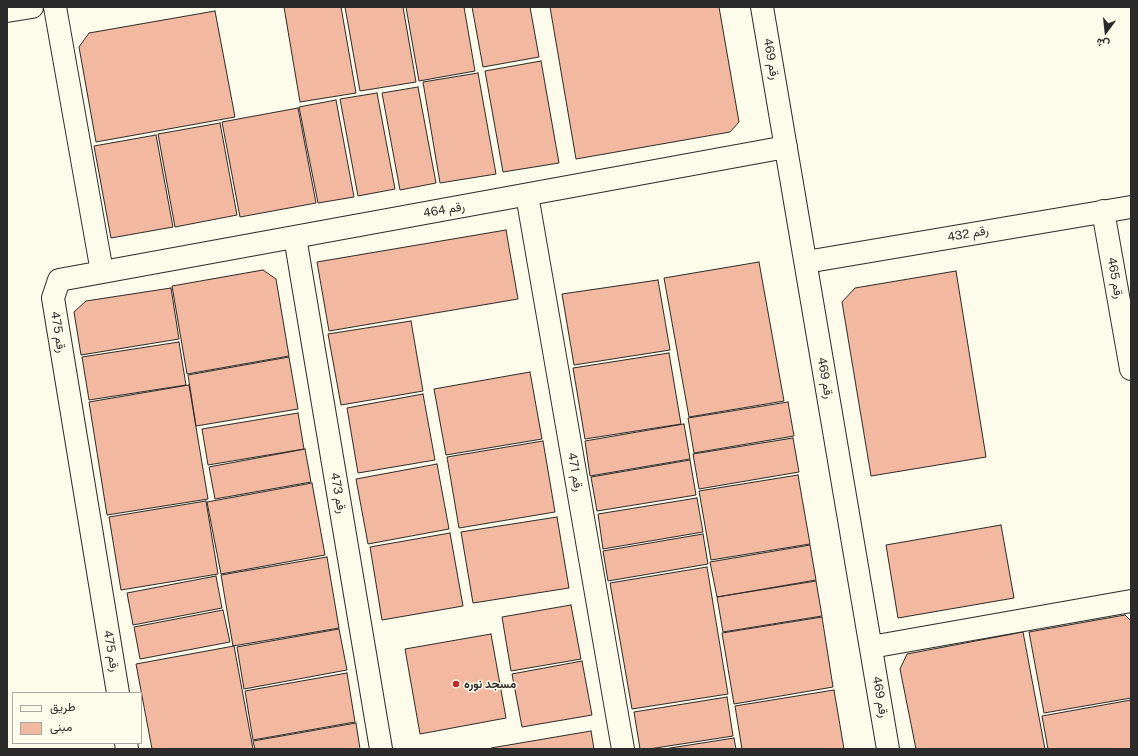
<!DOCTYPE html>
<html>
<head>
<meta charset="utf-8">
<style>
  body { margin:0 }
  #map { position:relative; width:1138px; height:756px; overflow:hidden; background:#fdfbea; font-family:"Public Sans",Vazirmatn,sans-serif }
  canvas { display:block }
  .frame { position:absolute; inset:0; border:8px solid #2b2b2b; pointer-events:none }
  .legend { position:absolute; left:12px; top:692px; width:130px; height:52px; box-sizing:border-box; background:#fdfbea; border:1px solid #a9a89e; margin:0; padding:5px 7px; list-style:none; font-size:12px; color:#2b2b2b }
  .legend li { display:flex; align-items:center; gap:8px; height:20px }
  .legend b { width:20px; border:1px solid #a9a89e }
  .north { position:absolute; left:1086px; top:12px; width:40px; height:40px; -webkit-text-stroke:3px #fdfbea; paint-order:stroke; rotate:195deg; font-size:11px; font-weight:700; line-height:16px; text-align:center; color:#2b2b2b }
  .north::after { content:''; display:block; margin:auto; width:14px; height:18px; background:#2b2b2b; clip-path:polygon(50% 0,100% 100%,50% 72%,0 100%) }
</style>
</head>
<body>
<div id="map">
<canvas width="1138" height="756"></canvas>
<div class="frame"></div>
<ul class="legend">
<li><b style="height:5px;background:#fdfbea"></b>طريق</li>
<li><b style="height:11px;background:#f2b8a0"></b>مبنى</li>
</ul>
<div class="north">ش</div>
</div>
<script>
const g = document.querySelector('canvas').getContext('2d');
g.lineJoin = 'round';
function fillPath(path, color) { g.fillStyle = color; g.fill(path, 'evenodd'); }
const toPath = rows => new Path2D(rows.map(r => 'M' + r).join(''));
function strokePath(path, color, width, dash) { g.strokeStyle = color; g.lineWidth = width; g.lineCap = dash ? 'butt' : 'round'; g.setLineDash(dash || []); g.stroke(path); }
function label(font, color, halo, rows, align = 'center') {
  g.font = font + ' "Public Sans",Vazirmatn,sans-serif'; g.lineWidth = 3; g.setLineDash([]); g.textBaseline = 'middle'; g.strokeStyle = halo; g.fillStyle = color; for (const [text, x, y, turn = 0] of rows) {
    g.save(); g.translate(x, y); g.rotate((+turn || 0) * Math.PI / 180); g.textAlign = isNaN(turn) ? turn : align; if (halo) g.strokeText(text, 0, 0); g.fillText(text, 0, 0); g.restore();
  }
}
const building = toPath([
  [284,7,341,7,356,93,300,102,284,7],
  [345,7,403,7,416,82,360,91,345,7],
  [406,7,464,7,475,71,419,81,406,7],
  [472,7,530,7,539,57,483,67,472,7],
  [550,7,719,7,739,122,730,132,576,159,550,7],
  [215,11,235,117,96,142,79,47,89,33,215,11],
  [541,61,559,163,503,172,485,71,541,61],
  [478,73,496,174,440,183,423,82,478,73],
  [418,87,436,183,400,190,382,93,418,87],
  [377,93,395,189,358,196,340,99,377,93],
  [336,100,354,197,318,203,299,107,336,100],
  [298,108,316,203,240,217,222,122,298,108],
  [220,123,237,215,175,227,158,134,220,123],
  [156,135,173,227,111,238,94,146,156,135],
  [506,230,518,299,329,331,317,262,506,230],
  [759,262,784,401,689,417,664,278,759,262],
  [263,270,276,279,289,356,187,374,172,286,263,270],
  [956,271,986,457,871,476,842,302,855,288,956,271],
  [658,280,670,350,574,365,562,294,658,280],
  [171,288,179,339,81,355,74,312,86,301,171,288],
  [411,321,423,391,341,405,328,334,411,321],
  [179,342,186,385,89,400,82,357,179,342],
  [669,353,681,424,585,439,573,368,669,353],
  [289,357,298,409,196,426,188,375,289,357],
  [530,372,542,439,446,455,434,389,530,372],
  [189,385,208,499,107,515,89,402,189,385],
  [423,394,435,460,358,473,347,408,423,394],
  [788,402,794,436,694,453,688,418,788,402],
  [298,413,304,449,208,465,202,429,298,413],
  [684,424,690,459,590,476,585,441,684,424],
  [793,438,799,472,699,489,693,454,793,438],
  [543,441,555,512,459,528,447,457,543,441],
  [305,449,311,482,215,499,209,467,305,449],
  [690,460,696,495,597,511,591,477,690,460],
  [437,464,449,529,368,544,356,479,437,464],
  [798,475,810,544,711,560,699,491,798,475],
  [312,483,325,555,221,574,207,502,312,483],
  [697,498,703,532,603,549,598,514,697,498],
  [206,501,218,574,121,590,109,517,206,501],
  [557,517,569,588,473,603,461,532,557,517],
  [1001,525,1014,598,898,618,886,545,1001,525],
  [450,533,463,606,382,620,370,547,450,533],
  [703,534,708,564,608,581,603,551,703,534],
  [810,545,816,580,717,597,710,562,810,545],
  [327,557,339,628,233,646,221,575,327,557],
  [707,567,728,694,632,709,610,583,707,567],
  [216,576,222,608,133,625,127,593,216,576],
  [816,581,822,616,723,632,717,597,816,581],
  [571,605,581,659,511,671,502,617,571,605],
  [223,610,230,642,140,659,134,627,223,610],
  [1125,615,1131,621,1131,698,1044,713,1029,632,1125,615],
  [822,617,833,687,734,704,722,633,822,617],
  [339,629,347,670,244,689,237,647,339,629],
  [1023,632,1045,749,916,749,900,669,907,654,1023,632],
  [491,634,506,718,420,734,405,649,491,634],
  [234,646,253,749,152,749,136,664,234,646],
  [582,661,592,715,522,727,512,674,582,661],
  [347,673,355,722,253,740,245,691,347,673],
  [834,690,844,749,742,749,735,706,834,690],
  [727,697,733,736,649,749,640,749,634,712,727,697],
  [1131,700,1131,749,1048,749,1042,716,1131,700],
  [356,723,360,749,255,749,253,741,356,723],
  [591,731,594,749,491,749,491,748,591,731],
  [734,738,736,749,664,749,734,738]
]);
const minor = toPath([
  [55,7,102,272],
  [762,7,888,749],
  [7,11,32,7],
  [527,195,623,749],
  [1103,211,1131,369],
  [295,237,381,749],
  [806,262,1131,207],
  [871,647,1131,601],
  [118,693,53,298,59,280,786,147],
  [126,743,127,749]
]);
const markers = [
  [456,684,4,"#c62828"]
];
const streetNames = [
  ["رقم 469",771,59,80],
  ["رقم 464",444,210,-10],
  ["رقم 432",968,234,-10],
  ["رقم 465",1115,278,80],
  ["رقم 475",58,332,81],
  ["رقم 469",825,378,80],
  ["رقم 471",575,472,80],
  ["رقم 473",338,493,80],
  ["رقم 475",111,651,80],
  ["رقم 469",880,697,80]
];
const poiNames = [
  ["مسجد نوره",464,684]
];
fillPath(building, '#f2b8a0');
strokePath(building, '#2b2b2b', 1);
strokePath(minor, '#2b2b2b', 24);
strokePath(minor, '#fdfbea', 22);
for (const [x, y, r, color] of markers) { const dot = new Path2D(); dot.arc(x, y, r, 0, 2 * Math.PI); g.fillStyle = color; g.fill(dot); strokePath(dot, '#fdfbea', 1.5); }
label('12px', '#2b2b2b', '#fdfbea', streetNames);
label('bold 12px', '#2b2b2b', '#fdfbea', poiNames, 'left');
</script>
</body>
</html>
